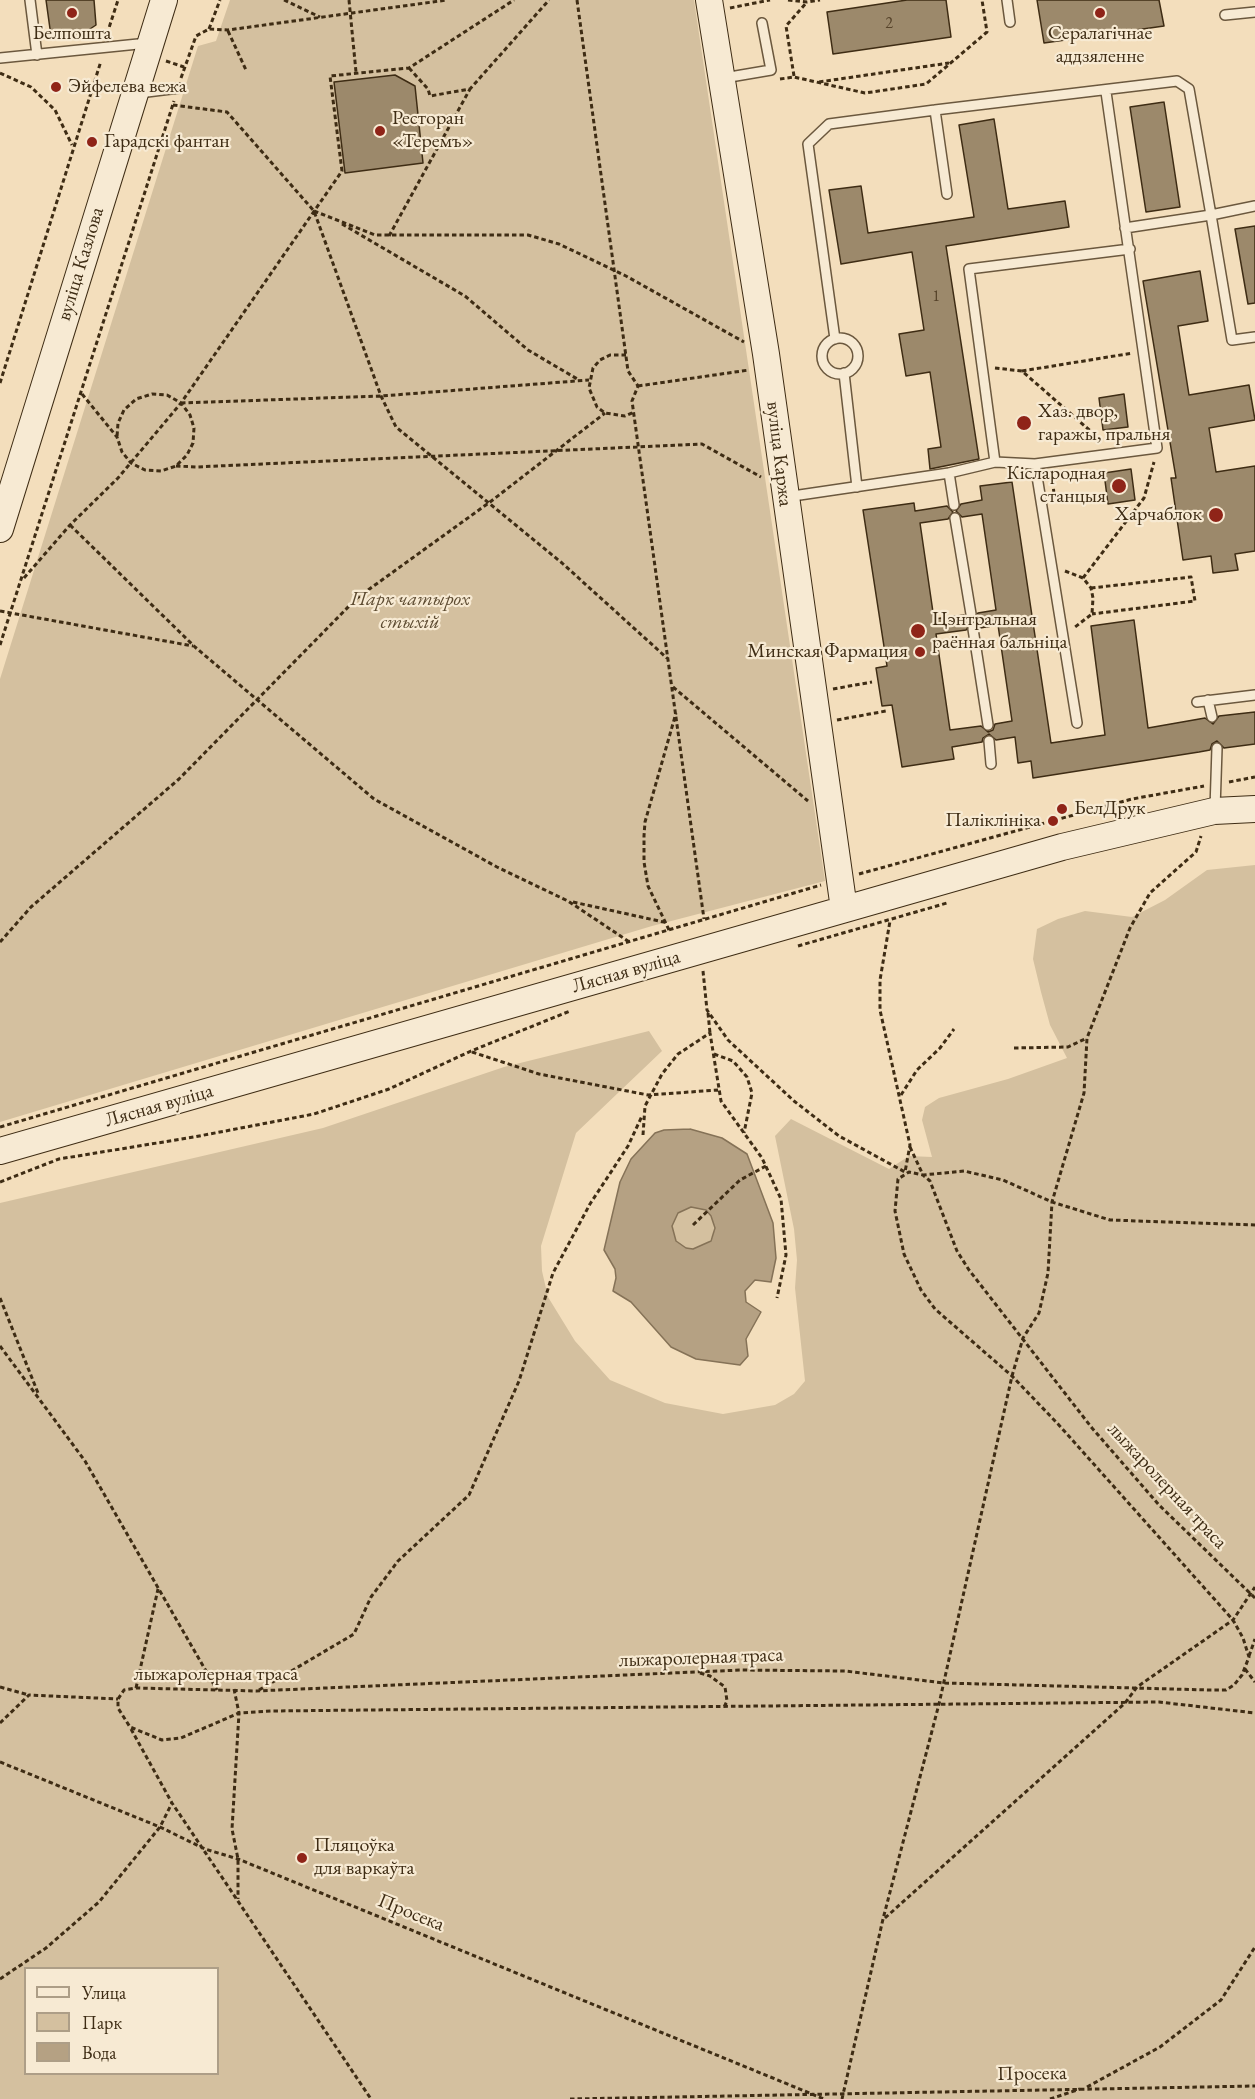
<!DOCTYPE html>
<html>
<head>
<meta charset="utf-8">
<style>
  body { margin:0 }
  #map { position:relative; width:1255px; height:2099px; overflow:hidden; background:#f3debc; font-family:"EB Garamond",serif }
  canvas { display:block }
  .legend { position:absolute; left:24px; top:1967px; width:195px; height:108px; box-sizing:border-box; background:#f7ead3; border:2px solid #ad9e87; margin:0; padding:8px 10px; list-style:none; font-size:18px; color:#3e2c14 }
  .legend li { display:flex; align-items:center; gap:12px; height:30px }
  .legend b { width:30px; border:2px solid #ad9e87 }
</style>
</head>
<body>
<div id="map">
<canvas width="1255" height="2099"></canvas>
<ul class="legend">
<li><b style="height:8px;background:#f7ead3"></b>Улица</li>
<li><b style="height:16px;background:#d4c09f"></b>Парк</li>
<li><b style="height:16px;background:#b5a183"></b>Вода</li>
</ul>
</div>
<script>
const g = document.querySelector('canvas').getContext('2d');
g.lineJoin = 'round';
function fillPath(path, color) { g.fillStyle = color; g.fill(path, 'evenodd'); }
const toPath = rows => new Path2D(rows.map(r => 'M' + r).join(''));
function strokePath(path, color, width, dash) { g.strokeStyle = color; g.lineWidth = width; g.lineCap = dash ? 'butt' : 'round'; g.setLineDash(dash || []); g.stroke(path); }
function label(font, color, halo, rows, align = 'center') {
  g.font = font + ' "EB Garamond",serif'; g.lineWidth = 4.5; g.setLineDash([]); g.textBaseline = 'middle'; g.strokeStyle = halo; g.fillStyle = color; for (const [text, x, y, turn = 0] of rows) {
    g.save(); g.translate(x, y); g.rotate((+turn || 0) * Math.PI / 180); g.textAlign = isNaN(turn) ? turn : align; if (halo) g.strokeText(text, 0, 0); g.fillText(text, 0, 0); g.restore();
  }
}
const green = toPath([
  [230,0,694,0,825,881,652,926,0,1122,0,679,198,46,216,41],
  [1255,865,1255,2099,0,2099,0,1203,323,1128,504,1067,649,1031,662,1051,576,1133,541,1246,542,1271,548,1297,575,1341,610,1380,665,1403,723,1414,775,1405,794,1394,805,1381,795,1288,797,1260,794,1229,775,1136,791,1119,889,1169,909,1156,932,1157,922,1120,925,1107,939,1098,1008,1079,1067,1058,1050,1025,1041,992,1033,959,1037,929,1058,919,1085,911,1132,917,1165,900,1207,870],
  [26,1968,218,1968,218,2074,26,2074],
  '672 1228a21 21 0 1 1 42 0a21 21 0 1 1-42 0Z'
]);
const water = toPath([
  [690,1129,722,1138,747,1154,773,1223,776,1258,771,1282,755,1280,745,1291,746,1302,761,1312,746,1339,748,1356,740,1365,696,1359,671,1347,631,1302,613,1291,616,1278,615,1269,604,1250,620,1182,631,1159,655,1133,664,1130,690,1129],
  [691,1207,706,1210,711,1216,715,1228,711,1241,693,1249,686,1248,676,1241,672,1226,678,1213,691,1207]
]);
const building = toPath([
  [46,0,94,0,96,25,84,33,51,36,46,0],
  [907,0,946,0,951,37,833,54,827,12,907,0],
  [1037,0,1159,0,1164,26,1044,43,1037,0],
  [395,75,415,86,423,163,345,173,334,82,395,75],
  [1164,102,1180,207,1146,212,1130,107,1164,102],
  [994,119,1008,209,1065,201,1069,227,946,246,979,459,930,469,928,449,941,447,930,372,906,376,899,334,924,330,912,252,841,264,829,190,861,186,868,233,974,217,959,125,994,119],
  [1255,226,1255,303,1248,304,1235,229,1255,226],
  [1200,271,1208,321,1178,326,1189,395,1249,385,1255,420,1209,428,1216,472,1255,466,1255,551,1235,554,1238,570,1213,573,1211,556,1183,560,1171,478,1176,478,1143,281,1200,271],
  [1124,394,1128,427,1103,430,1099,398,1124,394],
  [1131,469,1135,500,1108,504,1104,473,1131,469],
  [1012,482,1051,743,1105,735,1091,626,1134,620,1148,728,1205,718,1213,724,1219,716,1255,712,1255,744,1224,748,1217,741,1212,744,1210,750,1199,752,1033,778,1031,761,1018,763,1015,737,996,740,989,734,983,738,982,742,952,747,954,759,902,767,892,705,882,706,876,668,887,666,863,510,914,503,915,511,947,506,953,512,948,519,920,523,934,619,964,615,968,620,973,620,978,613,996,610,982,514,962,517,956,511,961,504,982,500,980,486,1012,482],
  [973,622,980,628,998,625,1012,721,995,724,993,730,988,732,981,726,950,730,936,634,966,630,973,622]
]);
const path = toPath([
  [284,0,320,17],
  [349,0,356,72],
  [577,0,628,371,638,386,632,401,704,919],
  [788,0,807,2,820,0],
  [730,8,770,0],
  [209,29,220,0],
  [228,31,246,70],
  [107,34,118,0],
  [166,61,184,67],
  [409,68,428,89,430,96,470,89,549,0],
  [0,73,31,87,55,110,72,145],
  [794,76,786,26,807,2],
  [181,78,196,36,209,29,228,30,447,0],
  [780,79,794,77,865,93,926,84,987,32,982,0],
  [819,82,949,63],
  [173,105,227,112,314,211,381,396,396,427,562,563,668,659],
  [314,211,375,235,528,235,559,244,626,276,744,342],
  [342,224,465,296,528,350,579,380],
  [389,236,470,89],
  [626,355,610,355,600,360,593,368,589,388,597,407,605,413,625,416,634,412],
  [995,368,1022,371,1103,442],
  [1022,371,1133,353],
  [0,383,101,61],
  [638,386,749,370],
  [82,394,117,437,122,452,131,463,145,470,161,471,176,466,187,455,193,443,194,428,190,415,181,403,167,395,152,394,136,399,124,410,118,423,117,437],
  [181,403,381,396,589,380],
  [176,466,196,467,702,444,761,477],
  [1052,474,1054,494],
  [70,525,195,647,374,799,497,867,568,901,628,941],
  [1065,571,1083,578,1091,588,1093,598,1092,614,1075,627],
  [24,578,70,525,118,478,181,403,342,171,330,76,409,68,514,0],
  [1083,578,1144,498,1154,462],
  [1091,588,1191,577,1195,601,1092,614],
  [0,611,193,646],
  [0,645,174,101],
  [673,687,808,801],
  [833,689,872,682],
  [837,720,886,711],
  [1229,782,1255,777],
  [859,874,1132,799,1204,786],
  [573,902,668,923],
  [669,930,648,886,644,862,644,836,645,822,676,713],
  [0,942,31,907,179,779,357,598,490,502,605,413],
  [798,946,947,903],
  [703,971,707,1010,728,1040,794,1101,839,1136,905,1172,910,1145,880,1010,880,980,890,921],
  [708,1013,710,1033],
  [1014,1048,1068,1047,1087,1038],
  [472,1052,539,1074,648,1095,718,1090],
  [714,1054,733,1061,747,1077,752,1093,744,1133],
  [901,1095,917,1070,940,1048,954,1029],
  [0,1127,821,885],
  [643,1135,645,1106,662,1074,678,1054,710,1033,721,1101,762,1158,781,1199,786,1255,777,1298],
  [910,1147,923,1175,964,1171,1003,1180,1052,1202,1110,1220,1255,1225],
  [0,1182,59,1159,194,1137,314,1114,389,1089,471,1051,570,1011],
  [693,1225,740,1180,766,1166],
  [0,1298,38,1393],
  [0,1346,85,1461,217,1690],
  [1255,1598,1159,1505,1092,1428,969,1270,957,1251,930,1181,923,1175,909,1172,898,1179,895,1211,904,1254,921,1290,935,1309,1012,1376,1058,1424,1233,1620,1243,1638,1249,1657,1242,1675,1234,1685,1226,1690,1210,1690,944,1683,845,1671,741,1670,256,1691,136,1688,124,1690,118,1699,118,1708,130,1727,162,1740,181,1738,239,1713,271,1711,1159,1702,1255,1713],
  [1249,1656,1255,1639],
  [1245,1669,1255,1682],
  [700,1673,710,1676,725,1687,727,1701,724,1707],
  [0,1687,29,1695],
  [136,1688,158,1589],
  [234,1689,239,1713,232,1829,238,1859,238,1899],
  [259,1690,354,1634,371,1597,398,1561,469,1495,519,1381,553,1273,590,1204,628,1146,642,1116],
  [0,1723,29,1695,118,1699],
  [131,1729,172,1803,371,2099],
  [0,1762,160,1827,205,1849,238,1859,824,2099],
  [885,1918,1125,1703,1137,1687,1233,1620,1255,1587],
  [0,1979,46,1948,99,1902,160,1827,172,1803],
  [1087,2087,1160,2047,1221,2000,1255,1947],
  [570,2099,1255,2086],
  [842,2099,883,1919,939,1704,1012,1376,1023,1338,1039,1313,1048,1273,1052,1202,1084,1093,1087,1038,1130,928,1150,893,1196,852,1201,836],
  [1050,2099,1080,2089]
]);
const service = toPath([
  [30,0,37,55],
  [1007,0,1010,22],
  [1225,15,1255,12],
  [0,58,148,43],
  [724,78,771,70,762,23],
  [139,93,179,88],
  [947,194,935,110,1177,81,1189,89,1211,215,1125,228],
  [1255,206,1211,215,1232,340,1255,337],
  '822 356a18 18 0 1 1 36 0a18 18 0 1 1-36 0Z',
  [835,339,808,144,829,124,935,110],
  [844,373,857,487],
  [995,462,969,269,1130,249],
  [1035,464,1157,448,1106,92],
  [949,473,995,462,1035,464,1077,723],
  [786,497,949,473,954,505],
  [955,518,971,614],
  [973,629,988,725],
  [1208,700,1212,717],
  [1197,702,1255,695],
  [989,741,991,764],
  [1215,809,1217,748]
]);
const secondary = toPath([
  [709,0,766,354,844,909],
  [0,529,164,0],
  [0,1151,1062,847,1214,811,1255,809]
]);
const markers = [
  [72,13,6,"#8f2418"],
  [1100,13,6,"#8f2418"],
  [56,87,6,"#8f2418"],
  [380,131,6,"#8f2418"],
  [92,142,6,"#8f2418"],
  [1024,423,8,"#8f2418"],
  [1119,486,8,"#8f2418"],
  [1216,515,8,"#8f2418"],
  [918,631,8,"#8f2418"],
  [920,652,6,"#8f2418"],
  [1062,809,6,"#8f2418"],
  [1053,821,6,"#8f2418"],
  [302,1858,6,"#8f2418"]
];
const numberNames = [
  ["2",889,24],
  ["1",936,297]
];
const poiNames = [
  ["Белпошта",72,34,"center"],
  ["Сералагічнае",1100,34,"center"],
  ["аддзяленне",1100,57,"center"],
  ["Эйфелева вежа",68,87],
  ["Ресторан",392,119],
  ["«Теремъ»",392,142],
  ["Гарадскі фантан",104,142],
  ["Хаз. двор,",1038,412],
  ["гаражы, пральня",1038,435],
  ["Кіслародная",1106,474,"right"],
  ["станцыя",1106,497,"right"],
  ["Харчаблок",1202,515,"right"],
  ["Цэнтральная",932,620],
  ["раённая бальніца",932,643],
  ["Минская Фармация",908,652,"right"],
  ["БелДрук",1074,809],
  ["Паліклініка",1041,821,"right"],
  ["Пляцоўка",314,1846],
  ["для варкаўта",314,1869]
];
const streetNames = [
  ["вуліца Казлова",81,264,-73],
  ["вуліца Каржа",779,454,83],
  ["Лясная вуліца",626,972,-16],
  ["Лясная вуліца",159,1106,-16],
  ["лыжаролерная траса",1167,1486,47],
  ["лыжаролерная траса",701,1658,-2],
  ["лыжаролерная траса",216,1675],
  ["Просека",411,1913,22],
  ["Просека",1032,2074,-1]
];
const parkNames = [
  ["Парк чатырох",410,600],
  ["стыхій",410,623]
];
fillPath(green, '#d4c09f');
fillPath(water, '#b5a183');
strokePath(water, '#857257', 1.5);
fillPath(building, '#9c896b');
strokePath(building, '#3e2c14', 1.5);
strokePath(service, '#6b583e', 12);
strokePath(secondary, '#3e2c14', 28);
strokePath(path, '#3e2c14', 3, [4.5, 3]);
strokePath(service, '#f7ead3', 9);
strokePath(secondary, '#f7ead3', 26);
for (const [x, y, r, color] of markers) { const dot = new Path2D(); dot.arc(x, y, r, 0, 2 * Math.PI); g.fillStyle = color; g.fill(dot); strokePath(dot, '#f7ead3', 2); }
label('16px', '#56432a', null, numberNames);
label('20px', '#3e2c14', '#f7ead3', poiNames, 'left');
label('20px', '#3e2c14', '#f7ead3', streetNames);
label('italic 20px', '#5c4a30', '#f7ead3', parkNames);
</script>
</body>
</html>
